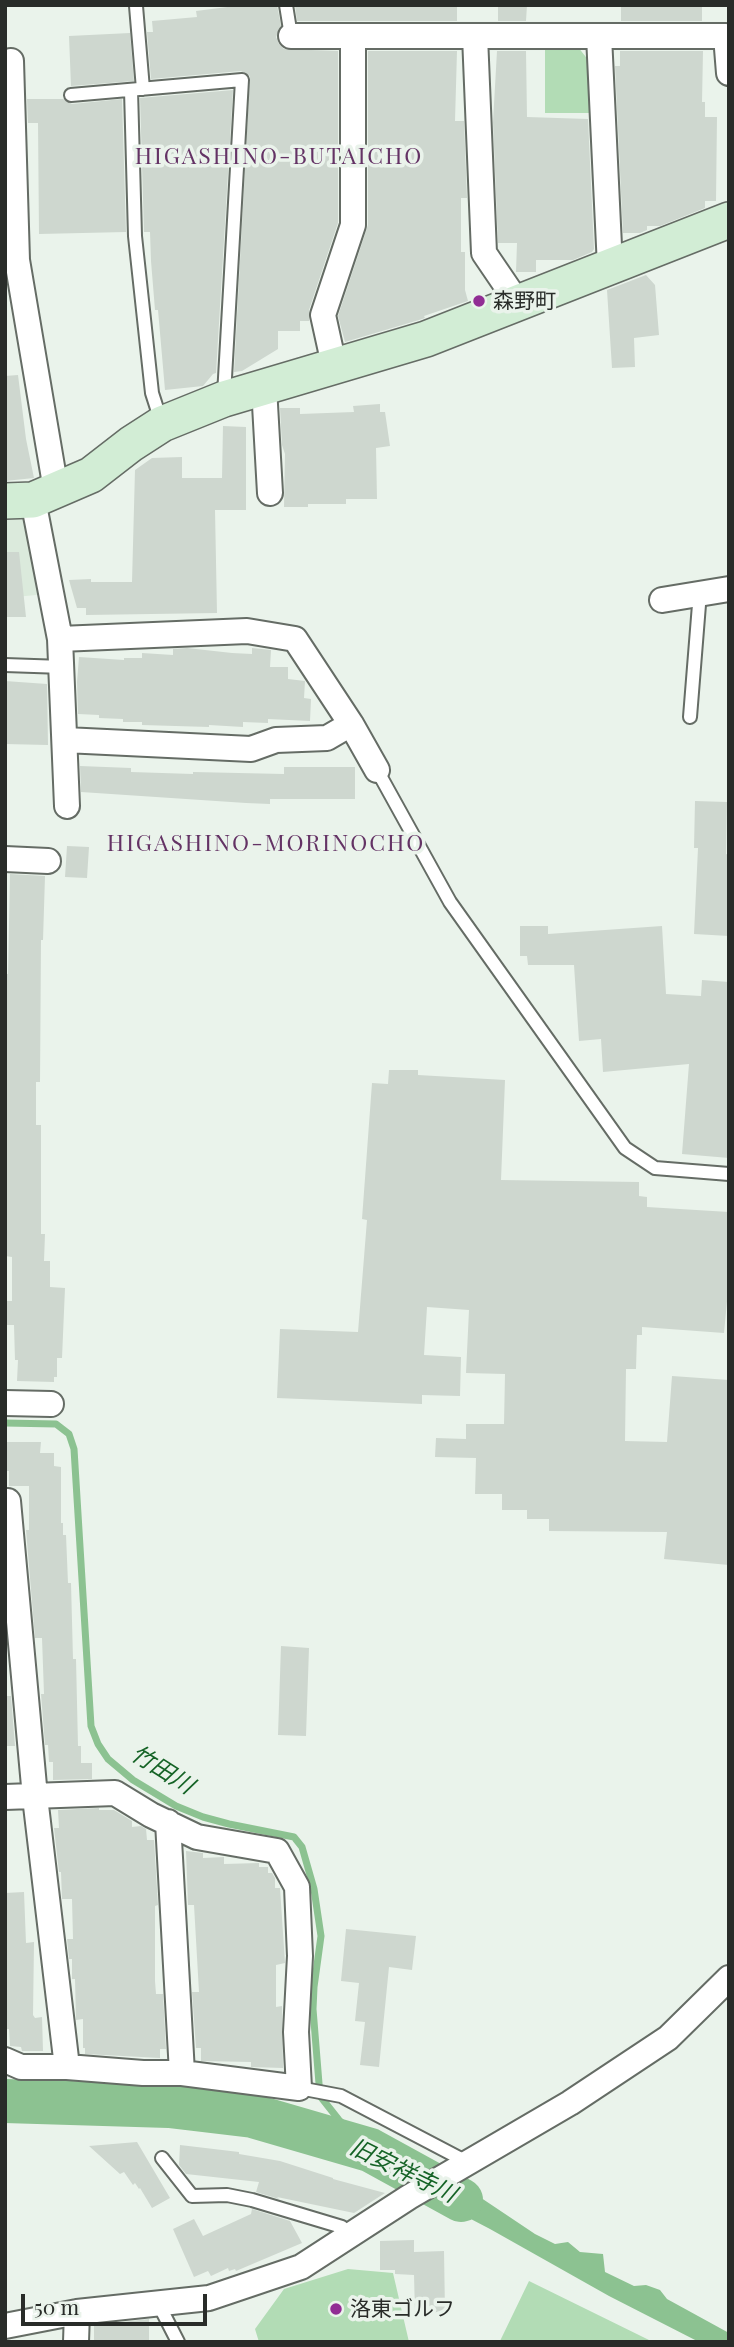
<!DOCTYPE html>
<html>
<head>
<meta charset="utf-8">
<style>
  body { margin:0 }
  #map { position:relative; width:734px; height:2347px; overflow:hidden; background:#eaf3eb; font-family:"Playfair Display",serif }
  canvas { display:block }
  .frame { position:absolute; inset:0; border:7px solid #292c29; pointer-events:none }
  .scale { position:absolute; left:21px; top:2294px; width:186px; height:32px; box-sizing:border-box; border:4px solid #292c29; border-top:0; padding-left:9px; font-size:21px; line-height:24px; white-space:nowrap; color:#292c29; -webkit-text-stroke:5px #eaf3eb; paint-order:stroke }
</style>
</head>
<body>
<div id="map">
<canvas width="734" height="2347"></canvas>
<div class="frame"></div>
<div class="scale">50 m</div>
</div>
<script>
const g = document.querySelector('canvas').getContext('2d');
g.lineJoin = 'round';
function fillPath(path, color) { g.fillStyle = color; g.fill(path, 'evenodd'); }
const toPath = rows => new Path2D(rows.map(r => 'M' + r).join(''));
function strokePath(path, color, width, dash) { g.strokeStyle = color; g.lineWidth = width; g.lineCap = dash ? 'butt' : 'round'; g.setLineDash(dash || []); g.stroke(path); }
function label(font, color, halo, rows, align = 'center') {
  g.font = font + ' "Playfair Display","Noto Sans JP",serif'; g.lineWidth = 7; g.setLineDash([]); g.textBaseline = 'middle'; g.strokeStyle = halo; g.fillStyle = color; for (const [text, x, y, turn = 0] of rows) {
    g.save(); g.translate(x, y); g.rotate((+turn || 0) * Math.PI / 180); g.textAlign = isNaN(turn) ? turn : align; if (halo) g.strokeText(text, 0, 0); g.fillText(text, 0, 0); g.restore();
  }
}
const built = toPath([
  [21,516,32,526,46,594,5,598,5,517]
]);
const green = toPath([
  [545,46,578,47,589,61,590,113,545,113],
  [348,2269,393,2273,409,2342,259,2342,255,2329,284,2289],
  [529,2281,647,2339,653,2342,500,2341]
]);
const water = toPath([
  [423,2159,535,2234,555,2244,568,2242,580,2252,603,2254,605,2272,634,2286,646,2285,660,2290,667,2299,729,2333,729,2342,699,2342,609,2296,490,2229,396,2180]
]);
const stream = toPath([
  [5,1423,56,1424,69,1434,74,1449,91,1726,98,1744,108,1759,133,1780,176,1806,203,1817,229,1824,294,1837,302,1847,314,1889,321,1936,314,1987,313,2009,320,2096,339,2120,370,2150]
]);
const river = toPath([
  [5,2101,169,2106,253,2116,370,2150,461,2200]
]);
const building = toPath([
  [243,5,277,5,281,26,276,37,279,44,284,49,338,51,338,223,309,310,309,321,300,321,300,331,278,331,278,349,242,371,234,372,250,76,241,71,151,79,147,32,153,32,152,21,197,17,196,11],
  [295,5,457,5,457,21,297,21],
  [498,5,527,5,526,21,498,21],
  [621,5,702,5,702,21,621,21],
  [130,33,134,81,71,86,69,36],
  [368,51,457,51,455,121,464,121,467,198,461,198,461,252,465,252,465,290,468,301,424,316,425,318,419,320,345,342,338,316,368,225],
  [497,51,526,51,527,117,588,119,594,249,592,252,573,260,536,260,536,272,516,272,517,243,498,243,493,122],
  [620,51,703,51,702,102,705,102,705,117,717,117,716,201,705,201,705,208,660,226,647,226,647,230,640,233,623,233,615,66,620,66],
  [233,90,216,373,213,374,203,386,165,390,158,310,155,310,151,261,150,232,144,232,140,98],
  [27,99,63,99,72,104,122,99,126,232,39,234,38,123,28,123],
  [646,275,655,285,659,335,634,338,635,367,612,368,607,290],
  [18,375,26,439,34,478,5,481,5,376],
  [380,404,380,412,385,412,390,446,376,448,377,499,346,499,346,504,308,504,308,507,284,507,285,454,282,445,280,408,300,408,300,414,354,412,353,406],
  [223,426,246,427,246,510,215,510,217,613,86,615,86,608,77,608,69,580,91,579,91,582,132,582,135,470,152,458,182,457,182,478,222,478],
  [5,552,19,552,26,617,5,617],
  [187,648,232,653,252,654,252,648,271,650,270,667,288,667,288,679,305,681,304,698,311,699,310,721,268,719,268,723,243,722,243,727,209,725,209,727,142,725,142,722,123,722,123,719,99,718,99,715,78,714,77,682,79,657,124,660,124,658,142,658,142,653,173,655,173,649],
  [5,681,47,684,48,745,5,744],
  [80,766,131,768,131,772,193,774,193,772,284,774,284,767,355,767,355,799,270,799,270,804,246,803,81,792],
  [695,801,727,802,726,854,729,855,729,936,694,934,698,848,694,848],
  [67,846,89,847,87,878,65,877],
  [10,874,45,876,43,940,41,940,40,1082,36,1082,36,1125,41,1125,41,1234,45,1234,44,1261,50,1261,50,1287,65,1288,62,1358,57,1358,57,1377,54,1377,54,1382,17,1381,18,1360,15,1360,14,1325,5,1325,5,1301,12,1301,12,1257,5,1256,5,974,8,974],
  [520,926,548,926,548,934,662,926,666,994,701,996,702,980,729,982,729,1158,682,1154,689,1064,603,1072,601,1039,579,1041,574,965,528,965,527,956,520,956],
  [389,1070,418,1070,418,1075,505,1080,501,1180,639,1182,639,1196,647,1197,647,1207,729,1212,729,1280,724,1333,642,1327,642,1335,637,1335,636,1369,626,1369,625,1441,667,1442,672,1376,729,1380,729,1565,664,1559,667,1532,549,1531,549,1519,527,1519,527,1510,502,1510,502,1494,475,1494,476,1458,435,1457,436,1438,466,1439,466,1424,504,1424,505,1374,466,1373,469,1310,427,1307,424,1355,461,1357,460,1396,422,1395,422,1404,277,1398,280,1329,358,1332,367,1220,362,1219,372,1083,388,1084],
  [5,1442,41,1442,40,1453,54,1453,54,1466,61,1467,61,1523,63,1523,63,1535,66,1535,68,1583,71,1583,73,1659,76,1659,78,1746,81,1746,81,1763,92,1763,92,1779,53,1780,53,1762,49,1762,48,1745,45,1745,41,1694,44,1694,42,1638,35,1638,26,1530,29,1530,29,1486,9,1486,9,1471,5,1471],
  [281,1646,309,1648,306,1736,278,1735],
  [5,1696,11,1696,15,1746,5,1746],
  [99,1808,99,1810,114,1810,132,1821,132,1827,141,1826,146,1829,147,1840,154,1840,158,1905,155,1906,155,1981,156,1994,163,1994,166,2049,160,2049,160,2058,85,2054,85,2048,83,2048,83,2019,76,2020,75,1979,72,1979,72,1959,69,1959,67,1939,73,1939,72,1899,62,1899,61,1872,59,1872,54,1828,59,1828,58,1810],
  [186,1851,203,1853,203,1858,224,1857,224,1864,259,1863,259,1867,268,1867,268,1873,272,1873,275,1878,275,1888,280,1888,285,1963,276,1965,276,2007,282,2006,283,2068,251,2067,251,2062,201,2061,201,2048,196,2048,192,1992,199,1992,194,1905,188,1905],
  [24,1892,26,1943,34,1942,33,2015,35,2018,42,2017,43,2051,22,2051,21,2047,10,2046,9,2029,5,2029,5,1893],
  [346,1929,416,1936,412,1970,389,1967,379,2067,360,2065,365,2022,355,2021,359,1983,341,1981],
  [137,2142,170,2198,152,2208,140,2188,139,2189,135,2183,133,2185,124,2172,120,2174,89,2146],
  [180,2145,239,2152,239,2154,280,2161,333,2178,333,2179,385,2193,354,2213,277,2197,279,2199,256,2192,259,2182,186,2174,179,2165],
  [252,2209,290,2221,302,2243,236,2271,235,2269,229,2271,228,2268,211,2276,208,2271,194,2277,173,2229,194,2219,203,2236,251,2214],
  [414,2240,414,2252,444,2251,445,2312,415,2313,414,2275,395,2274,395,2270,380,2270,380,2241],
  [149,2319,149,2342,94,2342,94,2325]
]);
const lane = toPath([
  [286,5,291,36],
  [136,6,143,89],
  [131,90,135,236,152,393,161,421],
  [71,95,242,80,224,395],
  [5,665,63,667],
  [690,717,700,592],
  [377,770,450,902,625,1148,655,1168,729,1174],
  [299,2088,341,2096,467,2162],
  [162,2158,192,2196,227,2195,252,2200,342,2227,349,2237],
  [158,2303,178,2342]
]);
const street = toPath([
  [291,36,726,36,729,73],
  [475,36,484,253,518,303],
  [599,36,610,267],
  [11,61,17,260,56,490],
  [334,365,323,315,353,225,353,36],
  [264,387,270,493],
  [33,500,60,639,247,631,295,639,351,724,377,770],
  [662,600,729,589],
  [60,639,67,806],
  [65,740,251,749,276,740,327,738,351,724],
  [5,859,48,861],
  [5,1403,51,1404],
  [5,1501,8,1501,35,1797,67,2067],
  [5,1797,115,1793,151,1815,197,1837,277,1851,297,1887,300,1956,296,2032,299,2088,182,2073,143,2073,67,2067,21,2067,5,2060],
  [168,1822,182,2073],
  [5,2326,77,2312,209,2298,301,2267,409,2197,570,2103,668,2038,729,1978],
  [76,2342,77,2312]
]);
const secondary = toPath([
  [5,501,33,500,91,475,131,444,162,424,224,399,426,339,729,220]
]);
const markers = [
  [479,301,7,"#912d94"],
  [336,2309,7,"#912d94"]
];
const poiNames = [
  ["森野町",493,301],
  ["洛東ゴルフ",350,2309]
];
const neighbourhoodNames = [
  ["HIGASHINO-BUTAICHO",279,157],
  ["HIGASHINO-MORINOCHO",266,844]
];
const waterNames = [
  ["竹田川",162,1770,32],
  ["旧安祥寺川",403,2171,26]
];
fillPath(built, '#dbeadc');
fillPath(green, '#b2dcb5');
fillPath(water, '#8cc291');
strokePath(stream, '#8cc291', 7);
strokePath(river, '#8cc291', 44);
fillPath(building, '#ced7cf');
strokePath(lane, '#656c65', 16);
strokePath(street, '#656c65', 28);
strokePath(secondary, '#656c65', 38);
strokePath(lane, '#fff', 12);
strokePath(street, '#fff', 24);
strokePath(secondary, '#d2edd5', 35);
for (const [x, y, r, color] of markers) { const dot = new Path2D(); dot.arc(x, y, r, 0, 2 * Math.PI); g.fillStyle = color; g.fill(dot); strokePath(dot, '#eaf3eb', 2.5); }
label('21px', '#292c29', '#eaf3eb', poiNames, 'left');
g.letterSpacing = '2px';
label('23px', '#643365', '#eaf3eb', neighbourhoodNames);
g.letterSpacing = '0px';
label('italic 23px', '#156326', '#eaf3eb', waterNames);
</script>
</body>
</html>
